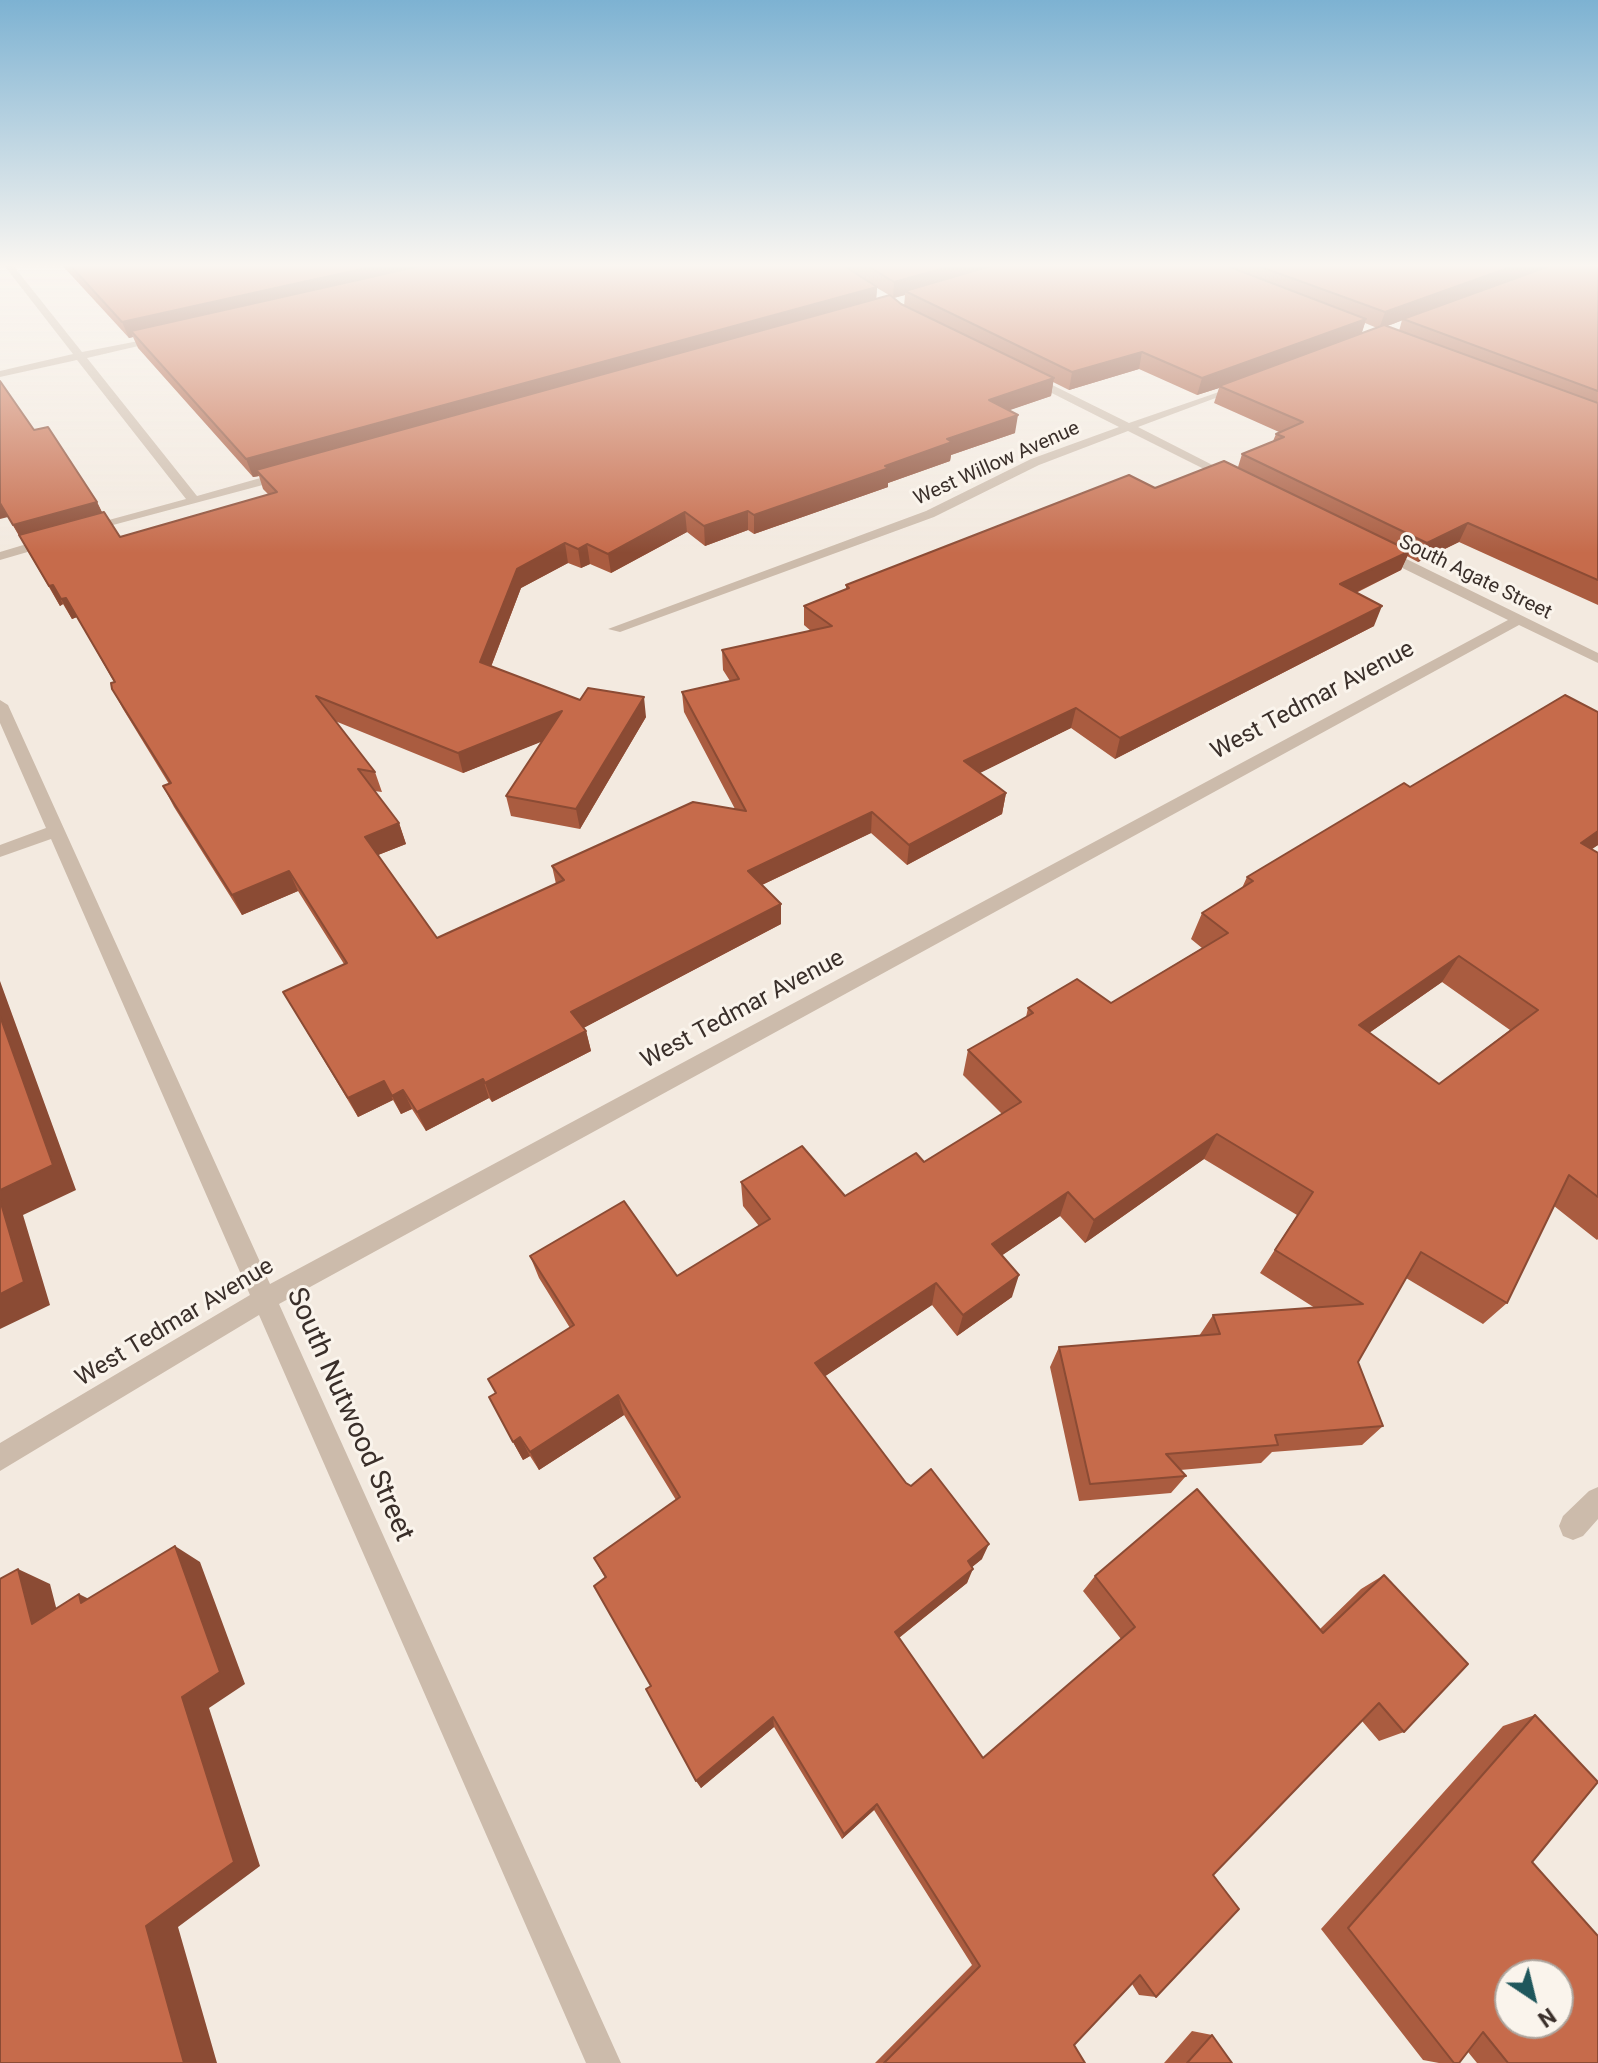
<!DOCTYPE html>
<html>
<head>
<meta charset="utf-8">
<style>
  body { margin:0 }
  #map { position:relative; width:1598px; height:2063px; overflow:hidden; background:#f3eae0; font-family:Roboto,sans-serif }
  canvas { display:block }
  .north { position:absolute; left:1494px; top:1959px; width:80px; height:80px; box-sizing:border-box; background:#faf4ec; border:2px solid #ada59e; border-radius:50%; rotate:145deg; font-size:22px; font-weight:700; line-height:32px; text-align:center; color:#3a2f2a }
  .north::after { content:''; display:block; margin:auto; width:28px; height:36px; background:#1f575c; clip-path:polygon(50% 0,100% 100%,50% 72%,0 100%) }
</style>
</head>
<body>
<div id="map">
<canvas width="1598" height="2063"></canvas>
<div class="north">N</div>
</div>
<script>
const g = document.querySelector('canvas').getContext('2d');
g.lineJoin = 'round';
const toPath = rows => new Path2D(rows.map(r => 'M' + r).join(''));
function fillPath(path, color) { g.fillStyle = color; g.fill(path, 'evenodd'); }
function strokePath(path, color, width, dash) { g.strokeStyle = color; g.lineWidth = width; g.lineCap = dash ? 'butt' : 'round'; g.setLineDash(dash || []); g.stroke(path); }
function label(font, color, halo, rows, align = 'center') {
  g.font = font + ' Roboto,sans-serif'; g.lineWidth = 6; g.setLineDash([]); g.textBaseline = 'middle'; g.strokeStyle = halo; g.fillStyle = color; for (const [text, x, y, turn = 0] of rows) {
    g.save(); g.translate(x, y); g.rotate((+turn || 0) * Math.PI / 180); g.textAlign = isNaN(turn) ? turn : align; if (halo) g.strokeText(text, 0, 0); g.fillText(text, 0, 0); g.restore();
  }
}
const minor = toPath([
  [3,264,12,264,82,352,164,336,164,340,87,358,197,496,285,471,291,475,289,478,83,533,83,527,186,499,77,360,0,377,0,371,73,354,3,264],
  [1024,375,1032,375,1129,423,1245,383,1245,387,1138,427,1238,478,1228,481,1128,431,1039,465,934,517,620,632,608,629,926,511,1031,459,1119,427,1024,379,1024,375],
  [50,537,55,538,55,544,0,560,0,552,50,537],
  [1374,548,1384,548,1598,653,1598,663,1519,625,279,1304,621,2063,586,2063,259,1315,0,1471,0,1443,250,1295,51,839,0,857,0,845,46,828,0,723,0,700,8,705,270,1284,1508,620,1374,554,1374,548],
  [1598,1487,1598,1519,1583,1536,1573,1540,1563,1536,1559,1526,1563,1516,1589,1491,1598,1487]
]);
const wall = toPath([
  [61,264,1598,264,1598,605,1459,542,1418,562,1407,556,1401,570,1356,593,1374,626,1115,759,1071,728,979,773,1006,793,1002,814,907,865,871,833,762,885,781,924,583,1028,586,1031,591,1051,492,1102,489,1098,426,1131,412,1109,401,1114,393,1100,358,1117,283,992,344,964,298,891,242,915,174,807,163,786,169,784,123,709,112,689,114,682,77,617,72,619,63,604,60,606,8,517,34,430,97,502,102,512,120,537,269,495,263,489,259,476,253,477,138,348,133,337,129,338],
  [877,288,889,295,876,299],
  [905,295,904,306,894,298],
  [1402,320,1399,331,1386,326,1393,324],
  [1365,323,1377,328,1361,334],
  [1139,369,1197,395,1219,388,1214,403,1279,432,1276,434,1273,441,1242,454,1238,467,1155,488,846,585,846,589,804,606,804,625,811,631,722,650,723,670,730,681,682,692,684,712,735,809,552,866,556,884,437,938,378,855,406,844,399,823,374,791,382,792,375,772,335,721,463,773,542,741,506,796,511,816,580,829,646,717,580,700,491,667,521,588,568,563,581,568,590,564,611,573,687,532,705,546,748,530,754,534,888,487,888,483,950,461,951,455,1015,433,1009,410,1051,396,1053,382,1069,390],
  [1410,787,1598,845,1591,849,1598,853,1598,1239,1597,1240,1554,1206,1507,1303,1483,1324,1406,1278,1358,1362,1383,1426,1362,1445,1272,1452,1261,1463,1180,1470,1186,1476,1171,1493,1079,1501,1050,1367,1059,1347,1199,1336,1213,1315,1315,1308,1260,1273,1297,1215,1204,1159,1085,1243,1060,1216,1002,1255,1012,1297,957,1336,932,1305,825,1376,906,1483,982,1559,972,1567,967,1583,899,1638,983,1758,1121,1639,1083,1591,1095,1576,1320,1629,1361,1589,1384,1575,1404,1732,1379,1741,1362,1721,1213,1875,1156,1997,1139,1995,1132,1984,1074,2045,1085,2063,875,2063,972,1965,874,1810,842,1839,774,1727,701,1788,651,1686,605,1578,594,1558,676,1500,624,1415,539,1470,530,1456,523,1460,513,1442,496,1393,570,1328,539,1278,530,1256,677,1276,759,1226,743,1206,741,1182,845,1196,924,1162,1002,1114,963,1075,968,1050,1026,1017,1028,1008,1111,1003,1202,948,1191,939,1202,913,1242,888,1247,877],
  [1442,982,1510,1030,1439,1084,1369,1033],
  [1535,1715,1532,1862,1598,2063,1477,2063,1468,2052,1459,2063,1439,2063,1423,2060,1321,1929,1503,1726],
  [1192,2031,1212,2035,1232,2063,1164,2063]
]);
const shadedWall = toPath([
  [384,264,458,264,131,331,133,337,129,338,122,322],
  [959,264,1014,264,905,291,905,295,893,298,894,282],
  [1519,264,1555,264,1379,329,1385,312],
  [877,287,876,303,256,470,259,476,253,477,246,459],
  [1366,319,1361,336,1219,386,1219,388,1197,395,1202,378],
  [1142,352,1139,369,1069,390,1072,372],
  [1054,378,1051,396,987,418,989,400],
  [1018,415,1015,433,951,455,950,461,888,483,888,487,754,534,754,515,885,466,947,439],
  [97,502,105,519,23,542,13,525],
  [0,503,8,517,0,519],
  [748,511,748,530,705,546,704,526],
  [685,512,687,532,611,573,608,554],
  [1468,523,1459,542,1418,562,1427,543],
  [565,543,568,563,521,588,485,682,480,662,517,569],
  [587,544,590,564,581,568,578,549],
  [1410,551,1401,570,1332,604,1340,584],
  [53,585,63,604,60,606,49,586],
  [66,598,77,617,72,619,61,599],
  [1382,606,1374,626,1115,759,1120,738],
  [644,697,646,717,580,829,576,809],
  [1076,708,1071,728,962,782,964,761],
  [562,711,566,732,463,773,458,753],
  [1006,793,1002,814,907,865,909,845],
  [872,812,871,833,749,891,748,871],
  [399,823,406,844,373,857,365,837],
  [1598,831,1598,845,1562,870,1581,843],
  [289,871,298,891,242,915,232,895],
  [781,904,781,924,576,1032,571,1012],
  [1459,956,1442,982,1343,1051,1359,1025],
  [0,981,76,1190,23,1215,50,1305,0,1329],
  [586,1031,591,1051,492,1102,485,1083],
  [483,1079,489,1098,426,1131,417,1112],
  [384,1081,393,1100,358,1117,348,1098],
  [403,1090,412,1109,401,1114,392,1096],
  [1217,1134,1204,1159,1085,1243,1094,1220],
  [1068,1192,1060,1216,985,1267,992,1244],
  [1019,1275,1012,1297,957,1336,963,1315],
  [936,1283,932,1305,815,1383,815,1363],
  [618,1395,624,1415,539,1470,530,1452],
  [520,1437,530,1456,523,1460,513,1442],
  [989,1544,982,1559,961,1576,968,1561],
  [175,1546,200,1562,245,1684,209,1708,260,1866,178,1927,217,2063,184,2063,146,1926,182,1697],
  [18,1569,50,1584,64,1638,32,1624],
  [973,1569,967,1583,891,1644,895,1632],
  [79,1594,109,1609,81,1603],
  [773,1717,774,1727,701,1788,696,1781],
  [877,1804,874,1810,842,1839,844,1834]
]);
const building = toPath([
  [69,264,384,264,122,322,69,264],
  [429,264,841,264,877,287,246,459,131,331,429,264],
  [865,264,959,264,894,282,865,264],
  [998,264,1222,264,1366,319,1202,378,1142,352,1072,372,905,291,998,264],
  [1253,264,1519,264,1385,312,1253,264],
  [1555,264,1598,264,1598,391,1403,319,1555,264],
  [890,295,901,304,1054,378,989,400,1018,415,947,439,952,442,885,466,889,468,754,515,748,511,704,526,685,512,608,554,587,544,578,549,565,543,517,569,480,662,580,700,588,688,644,697,576,809,506,796,562,711,458,753,316,696,375,772,358,769,399,823,365,837,437,938,564,880,552,866,693,802,746,811,682,692,739,679,722,650,832,626,804,606,849,588,846,585,1129,475,1155,488,1224,461,1410,551,1340,584,1382,606,1120,738,1076,708,964,761,1006,793,909,845,872,812,748,871,781,904,571,1012,586,1031,485,1083,483,1079,417,1112,403,1090,392,1096,384,1081,348,1098,283,992,347,963,289,871,232,895,163,786,171,783,112,689,111,683,115,682,66,598,61,599,53,585,49,586,19,535,104,512,120,537,277,492,256,470,890,295],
  [1384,325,1598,403,1598,580,1468,523,1427,543,1242,454,1284,437,1276,434,1303,422,1219,386,1384,325],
  [0,381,34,430,48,427,97,502,13,525,0,503,0,381],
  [1565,695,1598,712,1598,831,1581,843,1598,853,1598,1197,1569,1175,1507,1303,1421,1252,1358,1362,1383,1426,1275,1435,1278,1445,1166,1454,1186,1476,1090,1484,1059,1347,1220,1334,1213,1315,1363,1304,1275,1250,1313,1192,1217,1134,1094,1220,1068,1192,992,1244,1019,1275,963,1315,936,1283,815,1363,906,1483,911,1486,931,1469,989,1544,968,1561,973,1569,895,1632,983,1758,1135,1627,1095,1576,1197,1489,1323,1633,1384,1575,1468,1664,1404,1732,1379,1703,1213,1875,1239,1909,1156,1997,1140,1975,1074,2045,1085,2063,884,2063,980,1966,877,1804,844,1834,773,1717,696,1781,646,1689,651,1686,594,1586,606,1577,594,1558,680,1497,618,1395,530,1452,520,1437,513,1442,489,1397,496,1393,488,1379,574,1325,530,1256,624,1201,677,1276,770,1219,741,1182,802,1146,845,1196,916,1153,924,1162,1021,1102,968,1050,1033,1013,1028,1008,1077,979,1111,1003,1228,933,1202,913,1253,881,1247,877,1404,783,1410,787,1565,695],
  [1459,956,1538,1010,1439,1084,1359,1025,1459,956],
  [0,1016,53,1165,0,1190,0,1016],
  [0,1200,24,1282,0,1294,0,1200],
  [175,1546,220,1672,182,1697,234,1862,146,1926,184,2063,0,2063,0,1579,18,1569,32,1624,79,1594,81,1603,175,1546],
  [1535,1715,1598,1782,1532,1862,1598,1936,1598,2063,1508,2063,1483,2032,1459,2063,1454,2063,1348,1928,1535,1715],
  [1510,1975,1558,1975,1558,2023,1510,2023,1510,1975],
  [1212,2035,1232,2063,1187,2063,1212,2035]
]);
const farStreetnames = [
  ["West Willow Avenue",997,464,-24],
  ["South Agate Street",1475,578,26]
];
const streetNames = [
  ["West Tedmar Avenue",1313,701,-28],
  ["West Tedmar Avenue",743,1010,-28],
  ["West Tedmar Avenue",175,1323,-31]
];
const nearStreetnames = [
  ["South Nutwood Street",349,1415,66]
];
fillPath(minor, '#ccbbab');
fillPath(wall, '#aa5c40');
fillPath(shadedWall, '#8b4b34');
fillPath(building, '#c66b4b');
strokePath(building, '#8b4b34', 2);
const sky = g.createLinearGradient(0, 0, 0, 553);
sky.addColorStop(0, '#7db2d2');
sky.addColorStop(0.48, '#faf6f1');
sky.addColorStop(1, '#faf6f100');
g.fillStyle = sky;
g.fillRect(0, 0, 1598, 553);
label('20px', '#3a2f2a', '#faf4ec', farStreetnames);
label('24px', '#3a2f2a', '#faf4ec', streetNames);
label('28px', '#3a2f2a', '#faf4ec', nearStreetnames);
</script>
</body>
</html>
